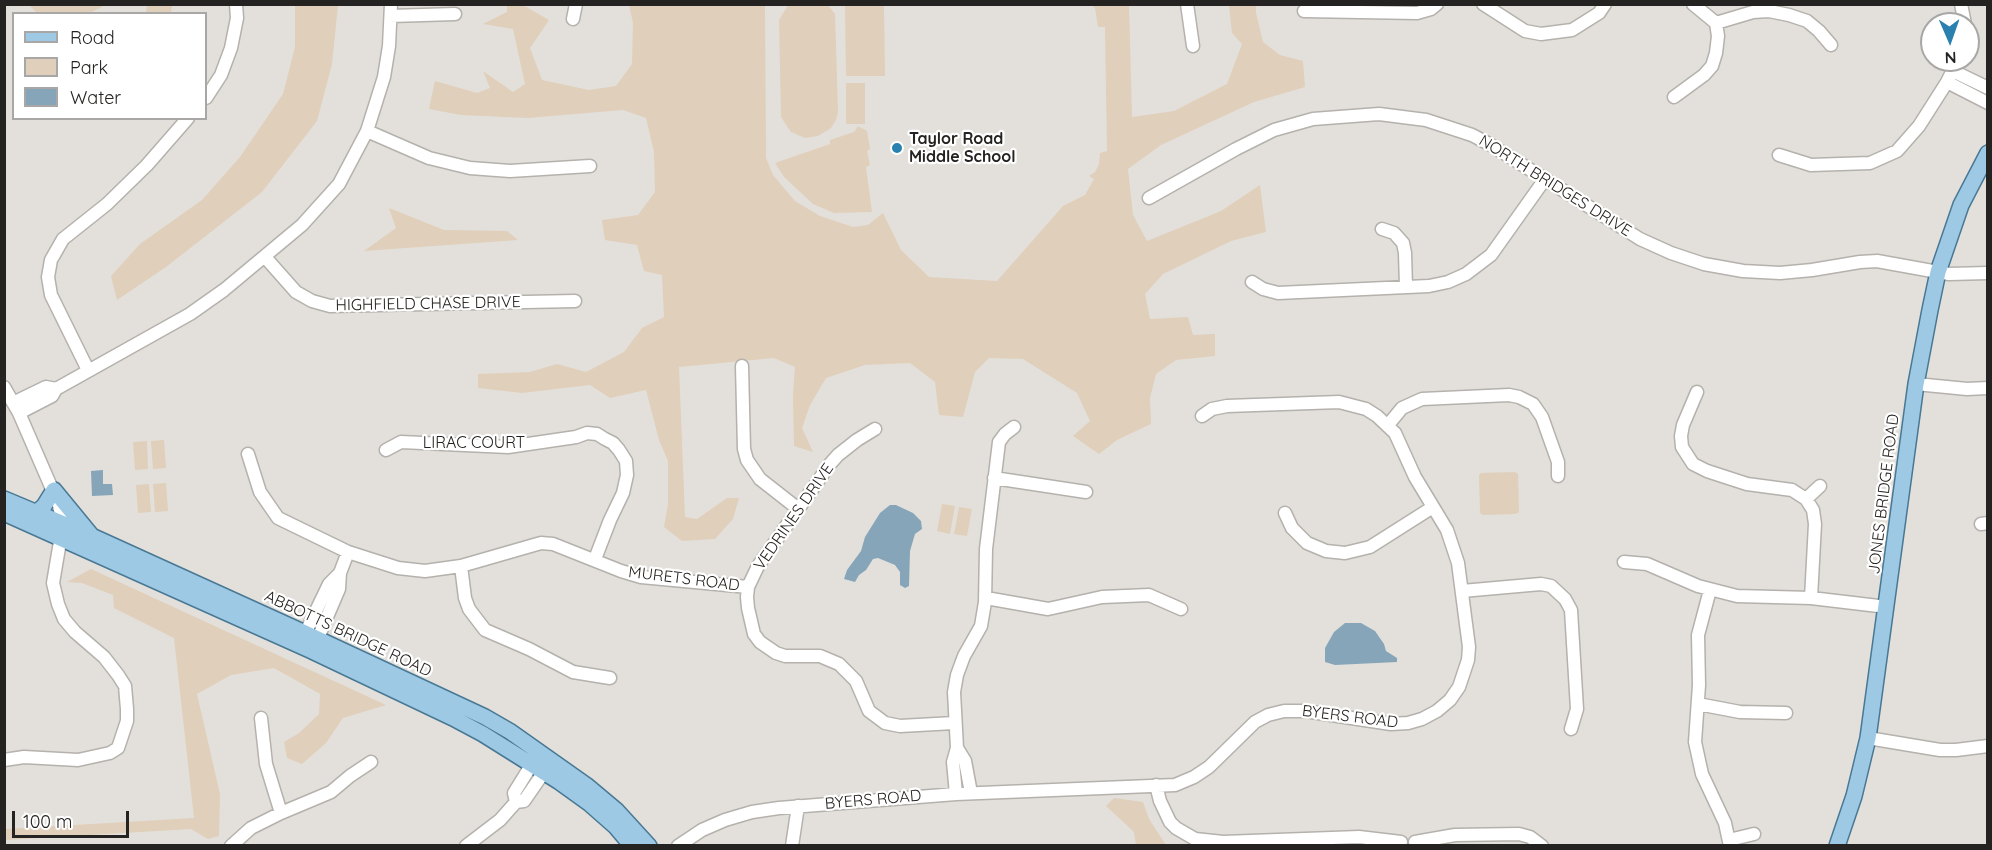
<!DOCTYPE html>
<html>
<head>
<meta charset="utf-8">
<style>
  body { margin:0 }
  #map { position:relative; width:1992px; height:850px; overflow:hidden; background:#e3e0db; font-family:Quicksand,sans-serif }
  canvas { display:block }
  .frame { position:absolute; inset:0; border:6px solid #252321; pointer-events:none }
  .legend { position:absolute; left:12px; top:12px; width:195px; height:108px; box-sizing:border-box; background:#fff; border:2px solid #a8a7a6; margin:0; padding:8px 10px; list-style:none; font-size:18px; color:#252321 }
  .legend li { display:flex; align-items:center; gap:12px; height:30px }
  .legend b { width:30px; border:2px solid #a8a7a6 }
  .north { position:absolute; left:1920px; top:12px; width:60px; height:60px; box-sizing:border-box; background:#fff; border:2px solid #a8a7a6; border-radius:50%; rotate:178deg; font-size:16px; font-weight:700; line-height:24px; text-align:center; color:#252321 }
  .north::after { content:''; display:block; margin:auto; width:21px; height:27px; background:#2a81b0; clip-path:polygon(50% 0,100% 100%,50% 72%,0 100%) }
  .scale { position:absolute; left:12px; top:811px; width:117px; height:27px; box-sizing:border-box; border:3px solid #252321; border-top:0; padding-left:8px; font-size:18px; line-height:21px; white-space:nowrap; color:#252321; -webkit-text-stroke:4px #fff; paint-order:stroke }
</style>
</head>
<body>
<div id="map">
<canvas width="1992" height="850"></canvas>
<div class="frame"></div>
<ul class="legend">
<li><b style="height:8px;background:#9dc9e4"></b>Road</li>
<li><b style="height:16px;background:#e0cfba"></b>Park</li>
<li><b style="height:16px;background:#86a5b9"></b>Water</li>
</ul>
<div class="north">N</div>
<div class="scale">100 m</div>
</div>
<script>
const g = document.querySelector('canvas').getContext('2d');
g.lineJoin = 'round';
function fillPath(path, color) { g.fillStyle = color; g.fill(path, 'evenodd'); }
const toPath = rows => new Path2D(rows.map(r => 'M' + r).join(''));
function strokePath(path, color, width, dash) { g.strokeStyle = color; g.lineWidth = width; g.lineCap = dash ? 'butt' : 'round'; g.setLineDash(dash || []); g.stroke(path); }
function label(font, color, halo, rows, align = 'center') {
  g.font = font + ' Quicksand,sans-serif'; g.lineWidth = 4.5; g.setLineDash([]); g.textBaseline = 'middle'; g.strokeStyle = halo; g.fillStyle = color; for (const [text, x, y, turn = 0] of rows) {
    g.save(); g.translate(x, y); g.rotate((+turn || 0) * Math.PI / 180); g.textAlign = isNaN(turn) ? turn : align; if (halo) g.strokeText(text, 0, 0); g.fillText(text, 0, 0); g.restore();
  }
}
const green = toPath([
  [29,5,32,4,105,5,88,14,37,13],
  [147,5,172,5,171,13,146,13],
  [295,5,338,5,332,64,317,121,262,192,166,267,117,300,111,276,140,244,202,200,240,157,283,94,295,47],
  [507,5,523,5,549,20,530,48,542,80,589,90,616,86,632,64,633,23,629,5,765,5,766,158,773,175,795,201,820,216,853,227,868,225,883,213,901,250,929,277,997,281,1063,206,1085,195,1094,179,1089,176,1095,172,1099,164,1100,153,1107,151,1105,27,1098,27,1095,8,1091,5,1129,5,1132,117,1174,111,1227,84,1242,44,1232,33,1229,5,1256,5,1256,13,1263,42,1280,55,1303,61,1305,87,1254,102,1161,145,1128,169,1133,215,1147,241,1221,211,1260,185,1266,232,1231,241,1163,274,1145,294,1150,319,1188,317,1193,335,1215,334,1215,356,1176,360,1156,374,1150,398,1151,424,1117,440,1099,454,1073,436,1090,421,1077,393,1023,359,989,358,975,372,963,417,939,415,935,382,910,363,865,365,826,378,810,405,802,428,813,452,794,446,793,394,795,367,774,358,679,367,685,517,697,519,727,498,739,498,733,519,715,539,682,541,664,527,668,504,668,461,659,440,646,390,610,398,590,385,522,393,478,388,478,374,530,372,557,364,586,372,624,352,642,328,664,317,662,275,644,271,637,245,605,240,602,220,638,215,655,192,654,152,646,118,623,110,528,118,461,115,429,109,435,81,477,93,490,88,483,71,513,92,525,84,513,29,483,24,507,12],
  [788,5,828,5,835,14,838,112,836,120,831,128,818,136,805,138,791,132,781,117,779,20],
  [845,5,884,5,885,76,846,76],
  [846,83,865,83,865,124,846,124],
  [858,126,867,131,870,149,867,151,870,165,866,167,872,212,834,213,813,204,784,177,775,163,830,144,830,140,854,132],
  [389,208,444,230,507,231,518,240,364,251,396,228],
  [164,440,166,468,153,469,151,441],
  [147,441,148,469,135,470,133,442],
  [1515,472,1518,474,1519,512,1516,514,1483,515,1480,513,1479,475,1481,473],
  [166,483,168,511,155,512,153,484],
  [149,484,151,512,138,513,136,485],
  [942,504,955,506,950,534,937,531],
  [959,507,972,509,967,536,954,534],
  [91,569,386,705,343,718,326,743,302,764,287,758,284,742,299,733,319,714,320,694,274,668,231,675,197,694,220,794,219,836,208,839,191,829,5,840,5,829,194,818,174,638,114,608,113,595,82,583,67,582],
  [1114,798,1143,802,1149,819,1166,845,1136,845,1134,832,1106,806]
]);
const water = toPath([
  [103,470,103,484,112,484,113,495,92,496,91,471],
  [890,505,896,505,913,513,921,521,922,529,915,534,910,551,909,586,905,588,900,585,900,572,895,565,878,558,873,559,866,570,859,575,855,582,844,579,847,570,861,551,865,537,880,513],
  [1345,623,1361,623,1375,631,1384,644,1386,651,1397,658,1397,662,1335,665,1325,662,1325,648,1334,632]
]);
const minor = toPath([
  [1187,4,1193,46],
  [1483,4,1525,31,1541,34,1572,30,1599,13,1605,4],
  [1961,4,1965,24],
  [1304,11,1417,13,1431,9,1437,4],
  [391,16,455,14],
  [573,19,576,4],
  [1716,23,1753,12,1769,11,1789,15,1807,21,1819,31,1831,45],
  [1953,71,1988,88],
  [1947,82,1988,103],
  [1674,97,1704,75,1712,66,1716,53,1718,36,1716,23,1693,4],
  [206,98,221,75,231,48,237,18,236,4],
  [367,131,429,158,470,168,510,171,590,166],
  [1779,155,1811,165,1870,163,1897,151,1919,126,1947,82,1958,60],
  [1149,198,1236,149,1274,130,1313,119,1379,114,1426,120,1472,135,1491,145,1640,239,1671,253,1704,264,1743,271,1780,273,1812,270,1860,262,1877,261,1949,274,1988,273],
  [1382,229,1394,233,1403,243,1405,253,1406,287],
  [265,257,296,292,312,301,330,306,575,301],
  [1252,282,1263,289,1278,293,1429,286,1448,282,1466,274,1491,255,1545,179],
  [742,366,744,449,747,460,760,479,797,508],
  [88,370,51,295,48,277,51,260,63,239,107,204,147,165,188,118],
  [1916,384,1967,389,1988,388],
  [4,387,19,413,59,505,63,524,53,583,58,604,64,619,75,632,104,657,118,675,125,686,127,709,127,721,118,748,110,753,78,760,24,757,4,760],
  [1697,392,1683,425,1681,436,1682,447,1693,464,1707,471,1747,484,1792,490,1806,499,1813,510,1815,524,1811,598],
  [13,403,46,387,56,389,190,314,224,290,302,225,339,184,367,131,384,77,389,46,391,4],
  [19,413,52,396,56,389],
  [1388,425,1402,408,1422,399,1509,395,1519,397,1533,404,1542,417,1558,462,1558,476],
  [875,429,857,440,838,455,830,464,758,566,748,587,747,597,748,608,754,634,760,642,776,653,785,656,820,656,839,664,856,681,869,711,885,723,900,726,954,723],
  [386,450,401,442,508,447,576,437,587,433,597,434,605,439,613,443,619,450,626,461,627,475,623,493,610,520,595,559],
  [248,454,260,492,278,518,348,552,398,568,425,571,461,566,541,543,553,544,621,571,641,577,748,587],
  [994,478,1086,492],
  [1806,499,1820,486],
  [1285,513,1292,528,1307,543,1326,551,1345,553,1370,547,1433,507],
  [1981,524,1988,523],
  [1624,562,1647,564,1698,586,1737,596,1811,598,1887,607],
  [461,566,465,598,469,609,485,630,529,649,573,672,610,678],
  [1710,590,1698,635,1699,685,1695,742,1702,774,1725,823,1730,846],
  [1462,591,1541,584,1551,586,1565,599,1571,610,1577,709,1571,729],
  [986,598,1048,609,1102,597,1149,595,1181,609],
  [302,640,329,584,340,573],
  [315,645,339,589,340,573,348,552],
  [1698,704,1740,712,1786,713],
  [261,718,266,764,281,813],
  [1868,738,1940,750,1956,750,1988,746],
  [957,748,965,761,971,793],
  [1156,785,1160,801,1170,822,1176,828,1195,839,1223,842,1359,837,1401,842],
  [956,794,953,762,957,748,954,692,957,675,964,656,981,626,985,602,986,549,999,442,1005,434,1014,427],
  [516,802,514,793,532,764],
  [1729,840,1754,834],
  [1415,842,1455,835,1519,834,1530,837,1542,846],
  [231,846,251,828,281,813,331,792,350,776,371,762],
  [466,846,500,820,516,802,524,801,544,772],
  [678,846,702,830,725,820,752,812,779,808,956,794,1175,785,1194,777,1209,767,1255,722,1268,715,1284,711,1305,711,1391,724,1408,723,1422,719,1437,711,1450,700,1459,687,1468,660,1469,647,1458,563,1447,530,1415,477,1395,433,1377,416,1366,409,1339,402,1227,406,1212,409,1202,416],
  [792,846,798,806]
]);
const major = toPath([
  [4,499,85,533,305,633,485,717,511,732,586,785,617,811,649,846],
  [4,513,312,651,453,718,483,734,558,781,590,804,615,826,632,846],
  [36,513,44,506,54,490,91,535],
  [1837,846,1854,796,1868,738,1916,384,1930,310,1938,272,1961,205,1988,153]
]);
const markers = [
  [897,148,6,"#2a81b0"]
];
const poiNames = [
  ["Taylor Road",909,139],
  ["Middle School",909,157]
];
const streetNames = [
  ["NORTH BRIDGES DRIVE",1555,186,32],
  ["HIGHFIELD CHASE DRIVE",428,304,-1],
  ["LIRAC COURT",474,443],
  ["JONES BRIDGE ROAD",1884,494,-83],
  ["VEDRINES DRIVE",794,517,-55],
  ["MURETS ROAD",684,579,7],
  ["ABBOTTS BRIDGE ROAD",348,634,25],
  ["BYERS ROAD",1350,717,7],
  ["BYERS ROAD",873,800,-5]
];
fillPath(green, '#e0cfba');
fillPath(water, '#86a5b9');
strokePath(minor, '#b5b1ac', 15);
strokePath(major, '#487894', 18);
strokePath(minor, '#fff', 12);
strokePath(major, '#9dc9e4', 15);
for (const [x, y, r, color] of markers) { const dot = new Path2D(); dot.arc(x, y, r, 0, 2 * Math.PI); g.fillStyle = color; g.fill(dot); strokePath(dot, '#fff', 2); }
label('bold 16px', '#252321', '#fff', poiNames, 'left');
label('16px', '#252321', '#fff', streetNames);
</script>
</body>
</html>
